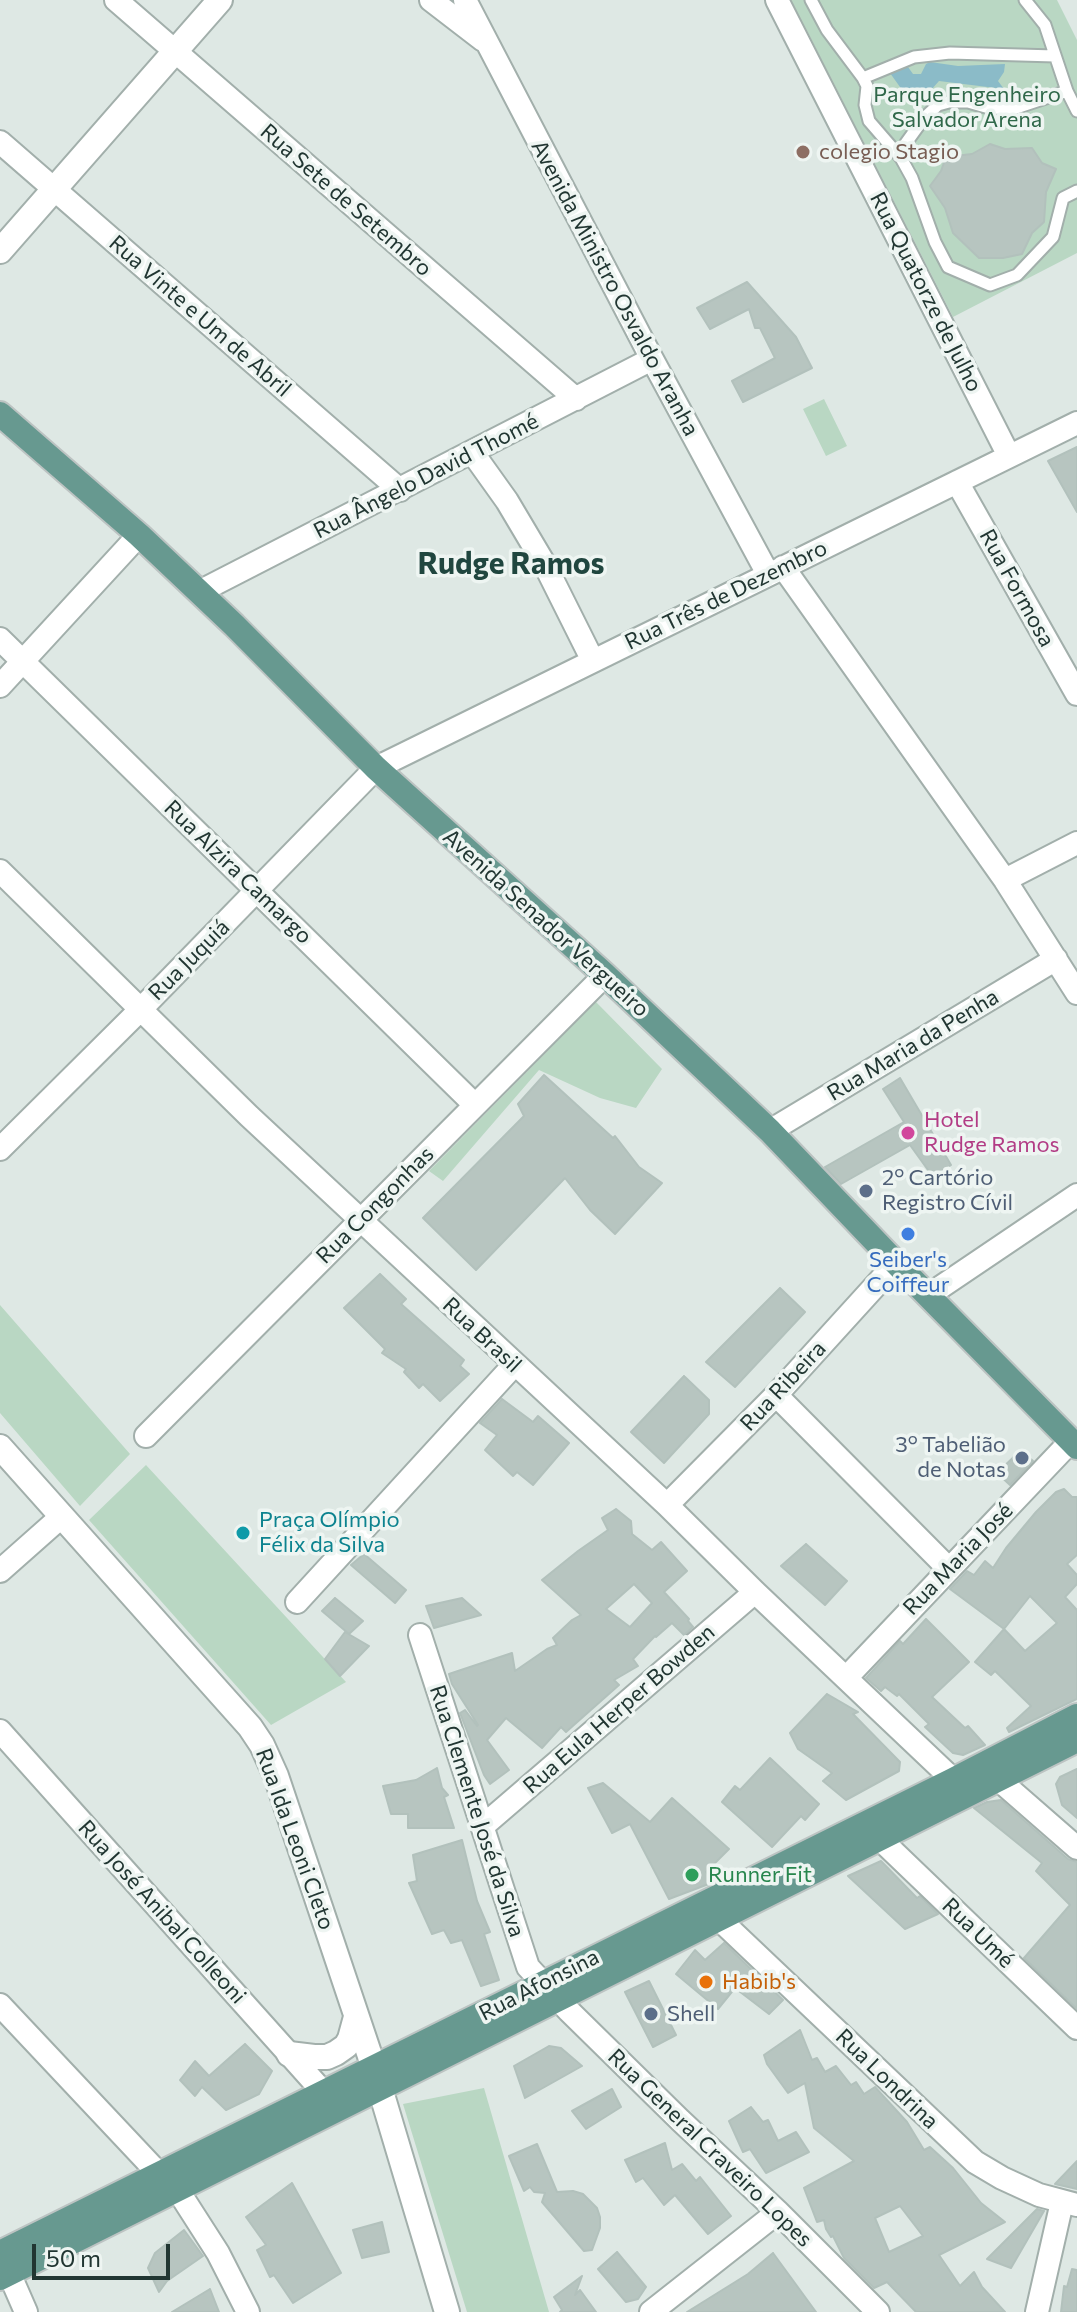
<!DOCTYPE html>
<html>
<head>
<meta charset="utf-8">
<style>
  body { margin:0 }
  #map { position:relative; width:1077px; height:2312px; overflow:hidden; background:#dee8e4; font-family:Commissioner,sans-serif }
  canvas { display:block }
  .scale { position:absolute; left:32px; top:2244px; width:138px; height:36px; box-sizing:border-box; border:4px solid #213632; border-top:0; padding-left:10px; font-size:24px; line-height:28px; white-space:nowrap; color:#213632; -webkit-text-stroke:6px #eef5f2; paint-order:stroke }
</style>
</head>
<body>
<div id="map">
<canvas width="1077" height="2312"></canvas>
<div class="scale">50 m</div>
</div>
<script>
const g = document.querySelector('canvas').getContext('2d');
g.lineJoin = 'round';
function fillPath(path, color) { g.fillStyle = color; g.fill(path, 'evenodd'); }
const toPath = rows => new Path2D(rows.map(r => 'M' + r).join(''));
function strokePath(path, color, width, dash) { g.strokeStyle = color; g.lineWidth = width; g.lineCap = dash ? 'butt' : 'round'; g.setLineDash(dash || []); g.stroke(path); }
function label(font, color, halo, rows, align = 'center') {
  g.font = font + ' Commissioner,sans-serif'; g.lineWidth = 7; g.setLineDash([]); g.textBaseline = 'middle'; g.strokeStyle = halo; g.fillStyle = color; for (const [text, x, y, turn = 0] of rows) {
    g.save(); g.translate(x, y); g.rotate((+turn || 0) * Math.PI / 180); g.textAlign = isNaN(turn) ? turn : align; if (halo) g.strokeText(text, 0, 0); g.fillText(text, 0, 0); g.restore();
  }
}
const green = toPath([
  [791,0,1057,0,1077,40,1077,253,953,317],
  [824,399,847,446,826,456,803,409],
  [596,1002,662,1069,636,1108,600,1098,539,1070,443,1181,429,1171],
  [0,1305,130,1454,80,1506,0,1413],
  [146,1465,346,1682,271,1725,89,1520],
  [484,2088,549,2312,467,2312,403,2104]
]);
const water = toPath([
  [930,62,958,66,1005,64,1004,72,998,81,1004,89,939,81,915,108,890,73,908,67,913,74,921,74,926,64]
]);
const building = toPath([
  [990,144,1005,149,1032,148,1042,163,1056,169,1046,192,1044,222,1032,233,1022,254,1003,258,979,258,953,233,945,208,930,186,941,171,946,157,972,154,990,144],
  [747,282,796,337,812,368,743,402,732,381,775,358,760,328,755,328,749,309,710,329,697,308,747,282],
  [1077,447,1077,512,1048,461,1077,447],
  [544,1075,613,1138,615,1136,639,1167,662,1183,615,1234,590,1210,565,1178,476,1270,423,1218,524,1116,518,1104,544,1075],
  [900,1078,951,1165,933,1177,910,1145,841,1184,825,1167,904,1122,883,1089,900,1078],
  [380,1274,406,1299,401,1304,464,1360,460,1366,469,1374,440,1401,423,1384,419,1388,404,1372,406,1369,382,1353,385,1349,344,1308,380,1274],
  [780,1288,805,1312,735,1387,706,1362,780,1288],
  [684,1376,709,1400,709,1414,664,1463,631,1432,684,1376],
  [502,1399,533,1422,538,1416,569,1443,533,1485,517,1472,513,1476,485,1450,497,1435,480,1423,502,1399],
  [1021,1450,1033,1461,1010,1485,997,1473,1021,1450],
  [1064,1489,1072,1497,1077,1497,1077,1555,1067,1564,1077,1575,1077,1584,1065,1597,1077,1610,1077,1699,1009,1732,1007,1728,1031,1706,995,1671,991,1675,975,1662,1004,1629,950,1589,967,1571,974,1575,985,1561,993,1568,1006,1548,1036,1512,1056,1492,1064,1489],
  [1030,1596,1057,1623,1025,1651,1004,1629,1030,1596],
  [616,1509,631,1521,632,1534,652,1550,661,1542,687,1571,664,1592,689,1619,688,1621,693,1627,684,1635,672,1623,656,1637,655,1636,633,1659,638,1666,614,1680,619,1685,566,1732,561,1727,542,1748,506,1718,487,1740,509,1770,490,1784,484,1775,460,1713,465,1710,477,1726,478,1725,452,1684,449,1674,512,1653,515,1671,547,1649,557,1645,553,1638,572,1620,581,1615,542,1580,578,1551,608,1530,602,1518,616,1509],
  [634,1584,652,1603,630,1627,606,1609,634,1584],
  [806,1544,847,1581,825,1605,781,1566,806,1544],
  [364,1554,406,1590,395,1603,351,1565,364,1554],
  [335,1598,363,1621,349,1634,322,1611,335,1598],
  [462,1598,481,1615,434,1628,426,1606,462,1598],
  [926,1619,969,1662,932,1697,965,1728,968,1726,985,1745,963,1755,953,1753,925,1727,929,1724,899,1694,897,1696,885,1687,881,1691,866,1678,900,1641,903,1644,926,1619],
  [345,1632,369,1646,340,1676,325,1659,345,1632],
  [827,1694,858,1712,853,1714,900,1762,899,1771,846,1800,823,1781,832,1773,798,1749,790,1733,827,1694],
  [770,1758,819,1804,805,1820,801,1816,772,1847,722,1802,735,1786,740,1790,770,1758],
  [437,1768,442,1788,448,1795,444,1797,454,1828,408,1828,408,1814,391,1814,383,1786,416,1780,437,1768],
  [1077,1769,1077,1818,1062,1805,1056,1784,1060,1777,1077,1769],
  [603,1783,650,1822,672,1798,729,1849,706,1872,714,1882,669,1899,630,1824,612,1833,588,1788,603,1783],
  [1001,1800,1068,1859,1077,1862,1077,2009,1024,1958,1070,1905,1036,1871,1042,1863,974,1808,987,1802,1001,1800],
  [462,1840,477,1901,490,1932,484,1934,499,1980,481,1986,462,1940,451,1943,444,1930,432,1934,409,1883,417,1881,413,1855,462,1840],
  [881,1861,917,1898,920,1896,938,1914,905,1929,848,1876,881,1861],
  [724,1943,783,2000,769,2014,735,1988,718,2009,676,1974,695,1950,705,1960,724,1943],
  [649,1981,676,2035,653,2047,625,1992,649,1981],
  [800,2030,812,2060,817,2058,825,2072,836,2066,851,2085,856,2082,864,2094,875,2087,907,2122,924,2150,930,2147,953,2168,981,2203,1005,2222,939,2255,960,2286,974,2272,982,2287,1005,2312,916,2312,887,2282,874,2288,844,2258,833,2236,831,2237,826,2229,824,2220,817,2222,804,2188,854,2161,814,2128,805,2083,788,2093,767,2064,764,2055,800,2030],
  [900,2206,923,2236,889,2252,875,2218,900,2206],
  [245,2044,272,2071,259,2094,226,2110,202,2087,195,2096,180,2080,195,2061,209,2076,245,2044],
  [549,2046,561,2048,582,2066,525,2098,514,2066,549,2046],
  [612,2089,621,2107,586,2129,572,2111,612,2089],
  [751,2107,763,2122,768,2120,778,2141,796,2132,809,2152,766,2173,750,2149,743,2152,729,2121,751,2107],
  [665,2143,672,2170,682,2164,696,2181,700,2177,731,2216,708,2234,675,2195,664,2205,643,2178,636,2182,625,2160,665,2143],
  [537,2144,557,2192,573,2191,583,2194,597,2208,600,2217,600,2228,592,2250,584,2251,542,2202,545,2193,534,2192,530,2187,524,2191,509,2156,537,2144],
  [1077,2161,1077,2189,1055,2184,1077,2161],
  [292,2183,341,2273,293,2303,274,2275,270,2277,257,2250,266,2245,246,2217,292,2183],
  [1037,2209,1044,2211,1011,2268,987,2259,1037,2209],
  [382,2222,389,2252,362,2258,353,2230,382,2222],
  [184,2230,203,2256,167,2281,159,2292,148,2268,155,2253,184,2230],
  [617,2252,646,2287,638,2299,626,2302,598,2269,617,2252],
  [773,2253,816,2312,687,2312,748,2274,773,2253],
  [1072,2269,1077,2270,1077,2312,1061,2312,1064,2286,1067,2287,1072,2269],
  [582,2276,575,2295,580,2290,596,2312,560,2312,562,2310,554,2297,582,2276],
  [210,2289,219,2312,172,2312,210,2289]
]);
const service = toPath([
  [811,0,827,30,863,78,867,86,865,105,869,121,901,158,912,178,935,242,948,267,990,285,1017,275,1053,237,1063,198,1077,191],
  [1025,0,1045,25,1067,91,1077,111],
  [863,78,914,57,950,53,1055,56],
  [901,158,906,143,924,118,938,105,949,102,968,102,989,108,1013,109,1067,91]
]);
const minor = toPath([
  [116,0,576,399],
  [431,0,483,40],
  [465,0,652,359,768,574],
  [777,0,1009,456],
  [0,142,400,490],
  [472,452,507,501,545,565,593,661],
  [957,482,1077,694],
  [783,567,1005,880,1077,993],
  [199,592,652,359],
  [0,639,475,1105],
  [0,686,139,535],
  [0,871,249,1116,667,1505,755,1592,966,1792],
  [1005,880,1077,843],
  [770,1131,1056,959],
  [0,1149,140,1010,376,768,1077,423],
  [929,1295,1077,1195],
  [776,1395,949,1569],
  [146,1436,605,975],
  [667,1505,776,1395,896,1263],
  [0,1571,61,1517],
  [297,1602,514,1365],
  [420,1635,528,1967,569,2011,680,2120,778,2212,878,2312],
  [846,1678,1071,1441],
  [0,1731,324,2093],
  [999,1780,1077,1848],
  [483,1826,755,1592],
  [880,1839,1077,2028],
  [719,1919,975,2162,1002,2178,1039,2195,1077,2205],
  [0,2005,160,2175,177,2189,218,2253,248,2312],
  [0,2259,9,2273,26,2312],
  [651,2312,778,2212],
  [1037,2312,1062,2202]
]);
const tertiary = toPath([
  [0,251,220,0],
  [0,1447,250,1727,262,1745,276,1776,374,2068,447,2312],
  [289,2054,314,2057,327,2057,336,2053,346,2046,350,2039,356,2017]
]);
const primary = toPath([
  [0,414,139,535,234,625,376,768,605,975,770,1131,896,1263,1077,1447],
  [0,2253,953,1780,1077,1716],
  [0,2278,1077,1740]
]);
const markers = [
  [803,152,8,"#8d6e63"],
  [908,1133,8,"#d1479c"],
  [866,1191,8,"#5c6f8a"],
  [908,1234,8,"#3f7fe0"],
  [1022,1458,8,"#5c6f8a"],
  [243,1533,8,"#0f9aa8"],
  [692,1875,8,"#2e9e5b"],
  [706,1982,8,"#e8710a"],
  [651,2014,8,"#5c6f8a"]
];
const parkNames = [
  ["Parque Engenheiro",967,95],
  ["Salvador Arena",967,120]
];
const educationNames = [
  ["colegio Stagio",819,152]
];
const streetNames = [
  ["Rua Sete de Setembro",346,200,41],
  ["Avenida Ministro Osvaldo Aranha",615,288,62],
  ["Rua Quatorze de Julho",926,292,63],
  ["Rua Vinte e Um de Abril",200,316,41],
  ["Rua Ângelo David Thomé",426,476,-27],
  ["Rua Formosa",1017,588,61],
  ["Rua Três de Dezembro",726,595,-26],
  ["Rua Alzira Camargo",238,872,44],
  ["Avenida Senador Vergueiro",546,923,42],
  ["Rua Juquiá",189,960,-45],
  ["Rua Maria da Penha",913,1045,-31],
  ["Rua Congonhas",375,1205,-45],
  ["Rua Brasil",482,1335,43],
  ["Rua Ribeira",783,1386,-47],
  ["Rua Maria José",958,1559,-46],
  ["Rua Eula Herper Bowden",619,1709,-41],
  ["Rua Clemente José da Silva",477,1811,72],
  ["Rua Ida Leoni Cleto",295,1839,70],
  ["Rua José Anibal Colleoni",162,1912,48],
  ["Rua Umé",978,1933,44],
  ["Rua Afonsina",539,1985,-27],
  ["Rua Londrina",887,2079,44],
  ["Rua General Craveiro Lopes",710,2148,44]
];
const hotelNames = [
  ["Hotel",924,1120],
  ["Rudge Ramos",924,1145]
];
const serviceNames = [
  ["2º Cartório",882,1178],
  ["Registro Cívil",882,1203],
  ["3º Tabelião",1006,1445,"right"],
  ["de Notas",1006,1470,"right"],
  ["Shell",667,2014]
];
const shopNames = [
  ["Seiber's",908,1260],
  ["Coiffeur",908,1285]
];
const cultureNames = [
  ["Praça Olímpio",259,1520],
  ["Félix da Silva",259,1545]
];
const leisureNames = [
  ["Runner Fit",708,1875]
];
const foodNames = [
  ["Habib's",722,1982]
];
const districtNames = [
  ["Rudge Ramos",511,564]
];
fillPath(green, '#b9d7c3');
fillPath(water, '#8bbbc8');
fillPath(building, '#b7c5c0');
strokePath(building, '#b2c1bc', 2);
strokePath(service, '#a2afab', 15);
strokePath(minor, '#a2afab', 26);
strokePath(tertiary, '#a2afab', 28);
strokePath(primary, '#bcc3c2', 28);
strokePath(service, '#fff', 11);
strokePath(minor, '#fff', 22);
strokePath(tertiary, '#fff', 24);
strokePath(primary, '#679990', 24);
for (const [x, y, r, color] of markers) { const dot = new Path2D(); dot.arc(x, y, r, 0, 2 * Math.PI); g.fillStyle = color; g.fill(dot); strokePath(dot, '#eef5f2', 3); }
label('22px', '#30684a', '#eef5f2', parkNames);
label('22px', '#785e54', '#eef5f2', educationNames, 'left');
label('22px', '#213632', '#eef5f2', streetNames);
label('22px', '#b23c85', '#eef5f2', hotelNames, 'left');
label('22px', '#4e5e75', '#eef5f2', serviceNames, 'left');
label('22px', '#366cbe', '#eef5f2', shopNames);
label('22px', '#0d838f', '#eef5f2', cultureNames, 'left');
label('22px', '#27864d', '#eef5f2', leisureNames, 'left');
label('22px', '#c56008', '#eef5f2', foodNames, 'left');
label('bold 30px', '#20463f', '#eef5f2', districtNames);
</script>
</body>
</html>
